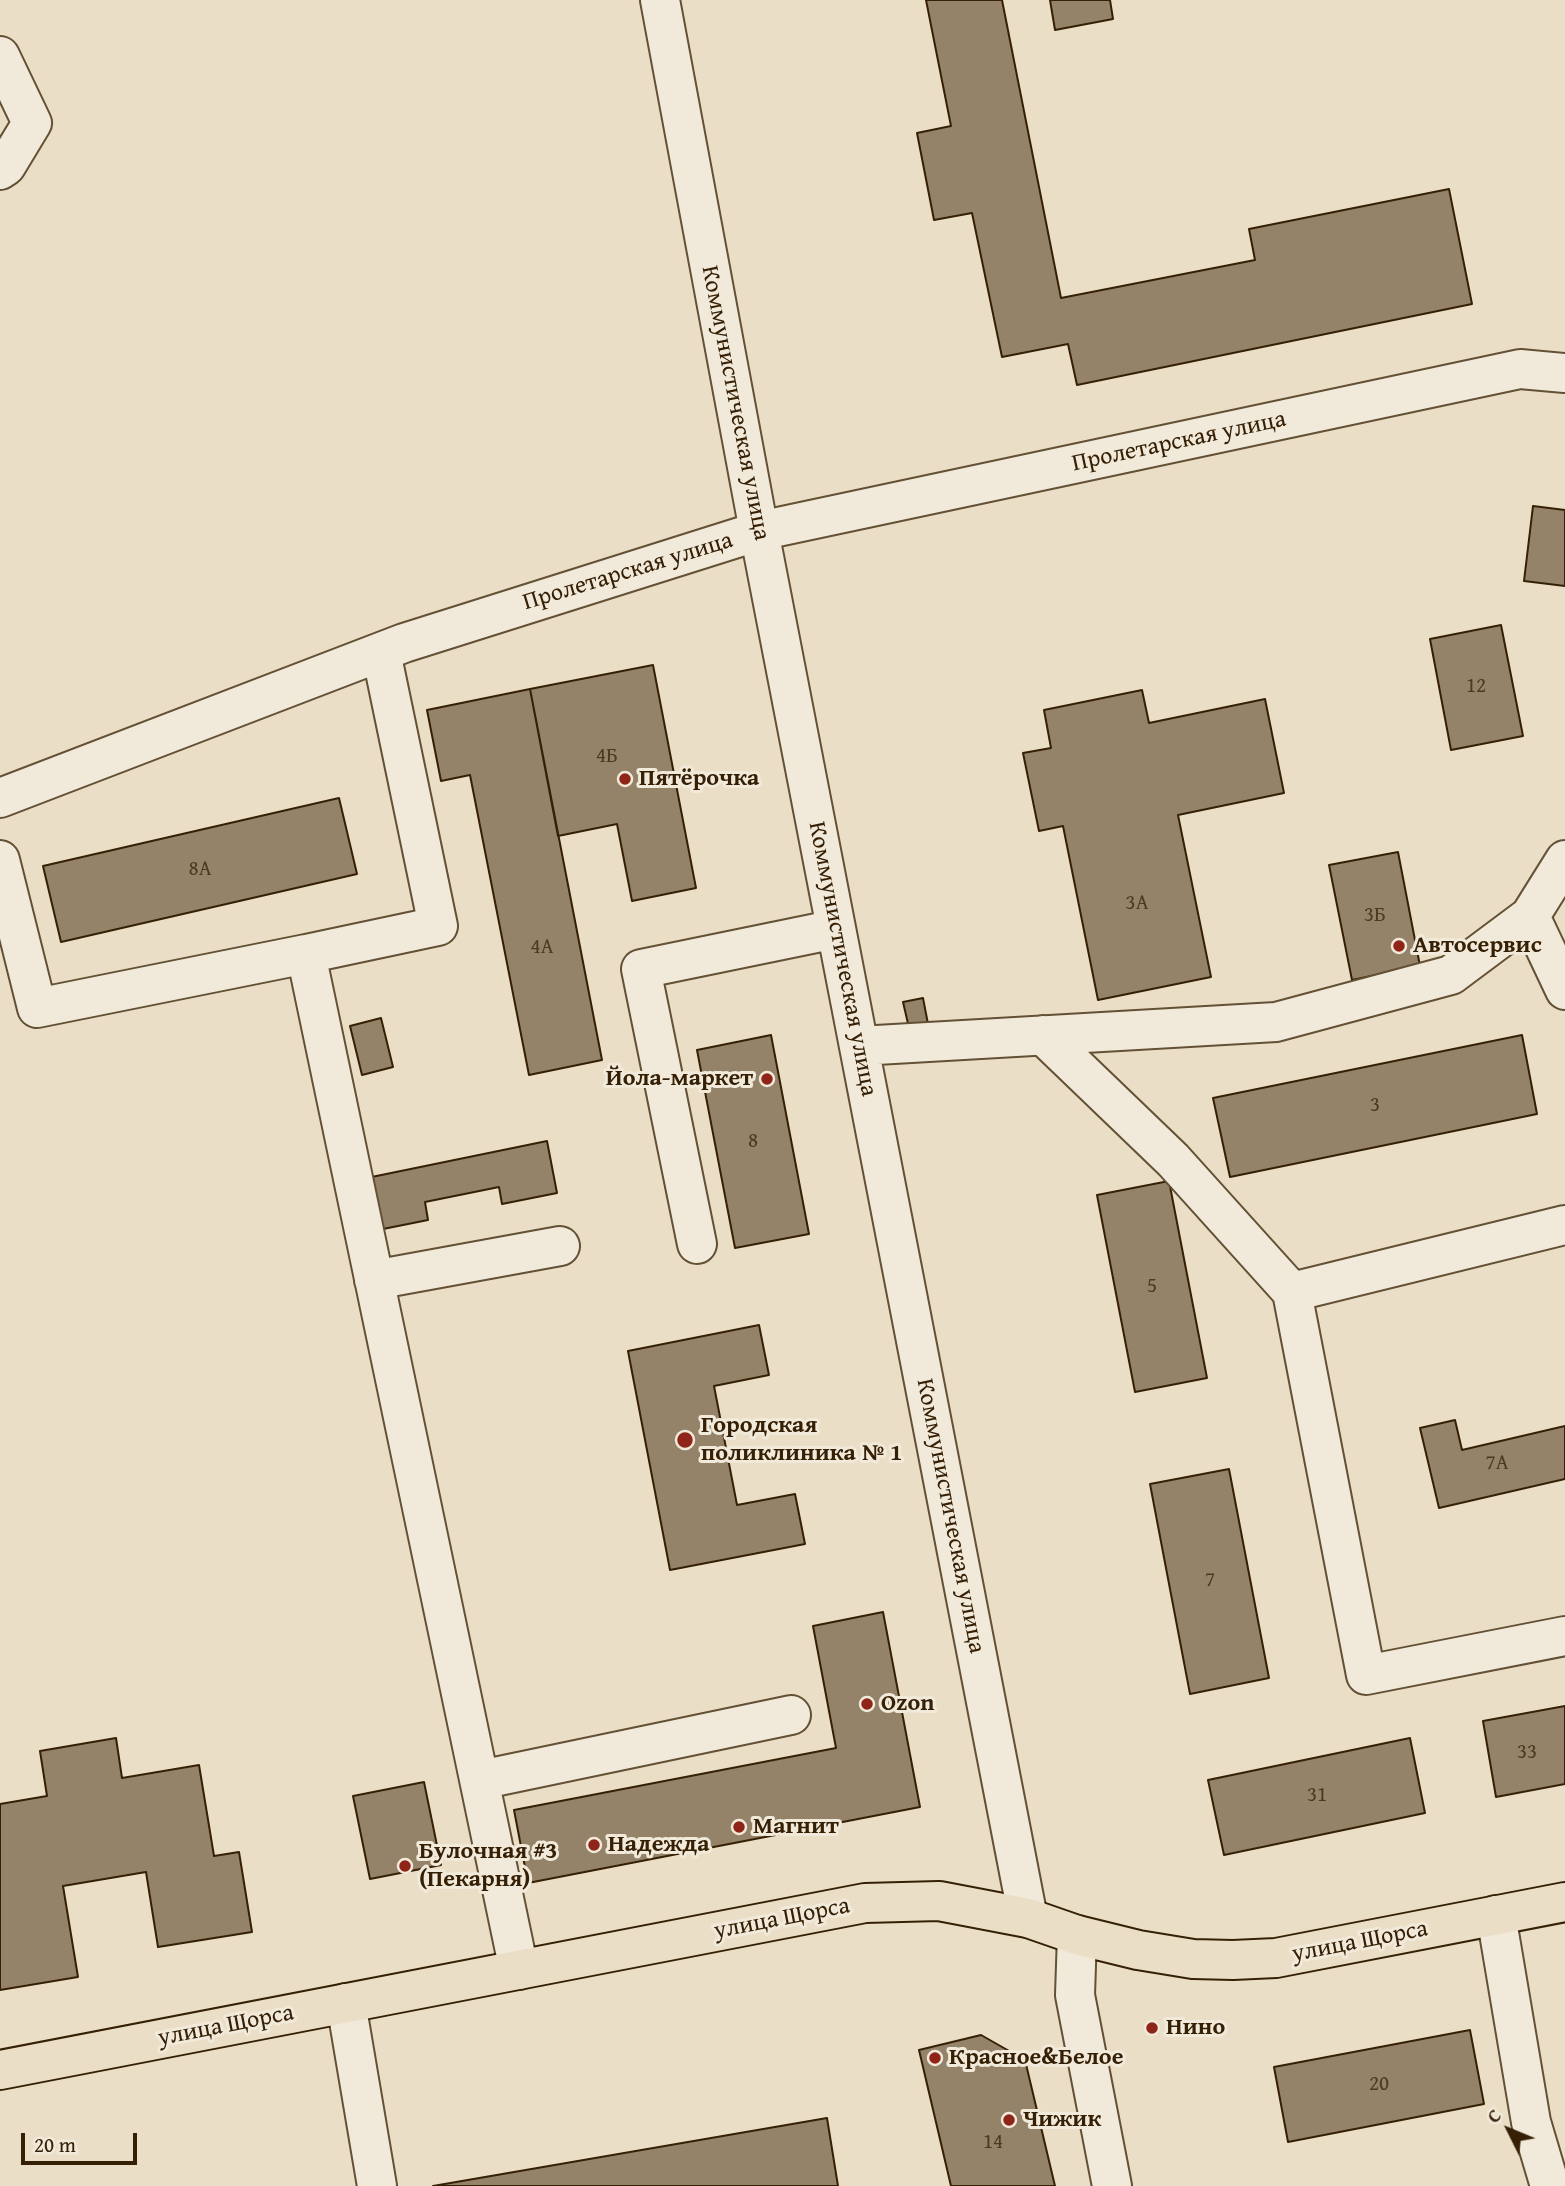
<!DOCTYPE html>
<html>
<head>
<meta charset="utf-8">
<style>
  body { margin:0 }
  #map { position:relative; width:1565px; height:2186px; overflow:hidden; background:#eadfc6; font-family:"Gentium Book Plus",serif }
  canvas { display:block }
  .north { position:absolute; left:1474px; top:2095px; width:70px; height:70px; -webkit-text-stroke:5px #f1eada; paint-order:stroke; rotate:313deg; font-size:19px; font-weight:700; line-height:28px; text-align:center; color:#362005 }
  .north::after { content:''; display:block; margin:auto; width:24px; height:32px; background:#362005; clip-path:polygon(50% 0,100% 100%,50% 72%,0 100%) }
  .scale { position:absolute; left:21px; top:2133px; width:116px; height:32px; box-sizing:border-box; border:4px solid #362005; border-top:0; padding-left:9px; font-size:21px; line-height:24px; white-space:nowrap; color:#362005; -webkit-text-stroke:5px #f1eada; paint-order:stroke }
</style>
</head>
<body>
<div id="map">
<canvas width="1565" height="2186"></canvas>
<div class="north">С</div>
<div class="scale">20 m</div>
</div>
<script>
const g = document.querySelector('canvas').getContext('2d');
g.lineJoin = 'round';
function fillPath(path, color) { g.fillStyle = color; g.fill(path, 'evenodd'); }
const toPath = rows => new Path2D(rows.map(r => 'M' + r).join(''));
function strokePath(path, color, width, dash) { g.strokeStyle = color; g.lineWidth = width; g.lineCap = dash ? 'butt' : 'round'; g.setLineDash(dash || []); g.stroke(path); }
function label(font, color, halo, rows, align = 'center') {
  g.font = font + ' "Gentium Book Plus",serif'; g.lineWidth = 6; g.setLineDash([]); g.textBaseline = 'middle'; g.strokeStyle = halo; g.fillStyle = color; for (const [text, x, y, turn = 0] of rows) {
    g.save(); g.translate(x, y); g.rotate((+turn || 0) * Math.PI / 180); g.textAlign = isNaN(turn) ? turn : align; if (halo) g.strokeText(text, 0, 0); g.fillText(text, 0, 0); g.restore();
  }
}
const building = toPath([
  [926,0,1002,0,1061,298,1255,260,1249,229,1449,189,1472,304,1077,385,1068,344,1002,357,972,213,934,220,917,133,951,126,926,0],
  [1050,0,1110,0,1113,19,1055,30,1050,0],
  [1533,506,1565,510,1565,586,1524,581,1533,506],
  [1501,625,1523,736,1451,750,1430,639,1501,625],
  [653,665,696,888,632,901,617,824,558,836,530,689,653,665],
  [530,689,602,1060,529,1075,470,775,441,781,427,710,530,689],
  [1142,690,1149,723,1265,699,1284,793,1178,815,1211,977,1098,1000,1063,826,1039,831,1023,753,1051,748,1044,710,1142,690],
  [339,798,357,874,61,942,43,866,339,798],
  [1398,852,1420,966,1352,980,1329,865,1398,852],
  [923,998,928,1024,909,1028,903,1002,923,998],
  [381,1018,393,1067,362,1075,350,1026,381,1018],
  [771,1035,809,1234,735,1248,697,1050,771,1035],
  [1522,1035,1537,1114,1230,1177,1213,1098,1522,1035],
  [547,1141,557,1193,502,1204,499,1187,425,1202,428,1220,368,1232,357,1180,547,1141],
  [1169,1181,1207,1378,1135,1392,1097,1195,1169,1181],
  [759,1325,769,1375,714,1386,737,1505,795,1494,805,1544,670,1570,628,1351,759,1325],
  [1455,1420,1462,1450,1565,1426,1565,1479,1439,1508,1420,1428,1455,1420],
  [1229,1469,1269,1678,1190,1694,1150,1484,1229,1469],
  [883,1612,920,1807,528,1883,514,1810,836,1748,813,1626,883,1612],
  [1565,1706,1565,1784,1496,1797,1483,1721,1565,1706],
  [116,1738,122,1778,199,1765,214,1856,239,1852,252,1932,158,1947,146,1872,63,1886,78,1977,0,1990,0,1804,47,1796,40,1751,116,1738],
  [1410,1738,1425,1813,1224,1855,1208,1780,1410,1738],
  [424,1782,441,1865,370,1879,353,1796,424,1782],
  [1470,2030,1484,2104,1288,2142,1274,2067,1470,2030],
  [981,2035,1025,2060,1055,2186,951,2186,919,2050,981,2035],
  [827,2118,838,2186,433,2186,827,2118]
]);
const minor = toPath([
  [660,0,759,531,1028,1918],
  [0,56,32,123,6,166,0,170],
  [0,798,404,643,759,531,1520,369,1565,373],
  [0,860,37,1008,306,954,519,1970],
  [1530,916,1565,990],
  [306,954,438,926,381,652],
  [1043,1035,1173,1160,1292,1292,1565,1225],
  [859,1046,1276,1022,1451,975,1530,916,1565,860],
  [697,1244,641,969,836,929],
  [374,1280,560,1246],
  [1292,1292,1366,1675,1565,1636],
  [480,1780,791,1715],
  [1496,1915,1531,2122,1550,2186],
  [1077,1935,1075,1995,1112,2186],
  [346,2003,377,2186]
]);
const major = toPath([
  [0,2070,865,1903,939,1901,1028,1918,1077,1935,1138,1950,1193,1959,1233,1960,1276,1958,1565,1902]
]);
const markers = [
  [625,779,7,"#8f2418"],
  [1399,946,7,"#8f2418"],
  [767,1079,7,"#8f2418"],
  [685,1440,9,"#8f2418"],
  [867,1704,7,"#8f2418"],
  [739,1827,7,"#8f2418"],
  [594,1845,7,"#8f2418"],
  [405,1866,7,"#8f2418"],
  [1152,2028,7,"#8f2418"],
  [935,2058,7,"#8f2418"],
  [1009,2120,7,"#8f2418"]
];
const numberNames = [
  ["12",1476,687],
  ["4Б",607,757],
  ["8А",200,870],
  ["3А",1137,904],
  ["3Б",1375,916],
  ["4А",542,948],
  ["3",1375,1106],
  ["8",753,1142],
  ["5",1152,1287],
  ["7А",1497,1464],
  ["7",1210,1581],
  ["33",1527,1753],
  ["31",1317,1796],
  ["20",1379,2085],
  ["14",993,2143]
];
const streetNames = [
  ["Коммунистическая улица",735,403,79],
  ["Пролетарская улица",1179,442,-12],
  ["Пролетарская улица",628,572,-17],
  ["Коммунистическая улица",842,959,79],
  ["Коммунистическая улица",950,1516,79],
  ["улица Щорса",782,1919,-11],
  ["улица Щорса",1360,1942,-11],
  ["улица Щорса",226,2026,-11]
];
const poiNames = [
  ["Пятёрочка",639,779],
  ["Автосервис",1413,946],
  ["Йола-маркет",753,1079,"right"],
  ["Городская",701,1426],
  ["поликлиника № 1",701,1454],
  ["Ozon",881,1704],
  ["Магнит",753,1827],
  ["Надежда",608,1845],
  ["Булочная #3",419,1852],
  ["(Пекарня)",419,1880],
  ["Нино",1166,2028],
  ["Красное&Белое",949,2058],
  ["Чижик",1023,2120]
];
fillPath(building, '#948369');
strokePath(building, '#362005', 2);
strokePath(minor, '#635035', 42);
strokePath(major, '#362005', 42);
strokePath(minor, '#f1eada', 38);
strokePath(major, '#eadfc6', 38);
for (const [x, y, r, color] of markers) { const dot = new Path2D(); dot.arc(x, y, r, 0, 2 * Math.PI); g.fillStyle = color; g.fill(dot); strokePath(dot, '#f1eada', 2.5); }
label('21px', '#4e391e', null, numberNames);
label('24px', '#362005', '#f1eada', streetNames);
label('bold 24px', '#362005', '#f1eada', poiNames, 'left');
</script>
</body>
</html>
